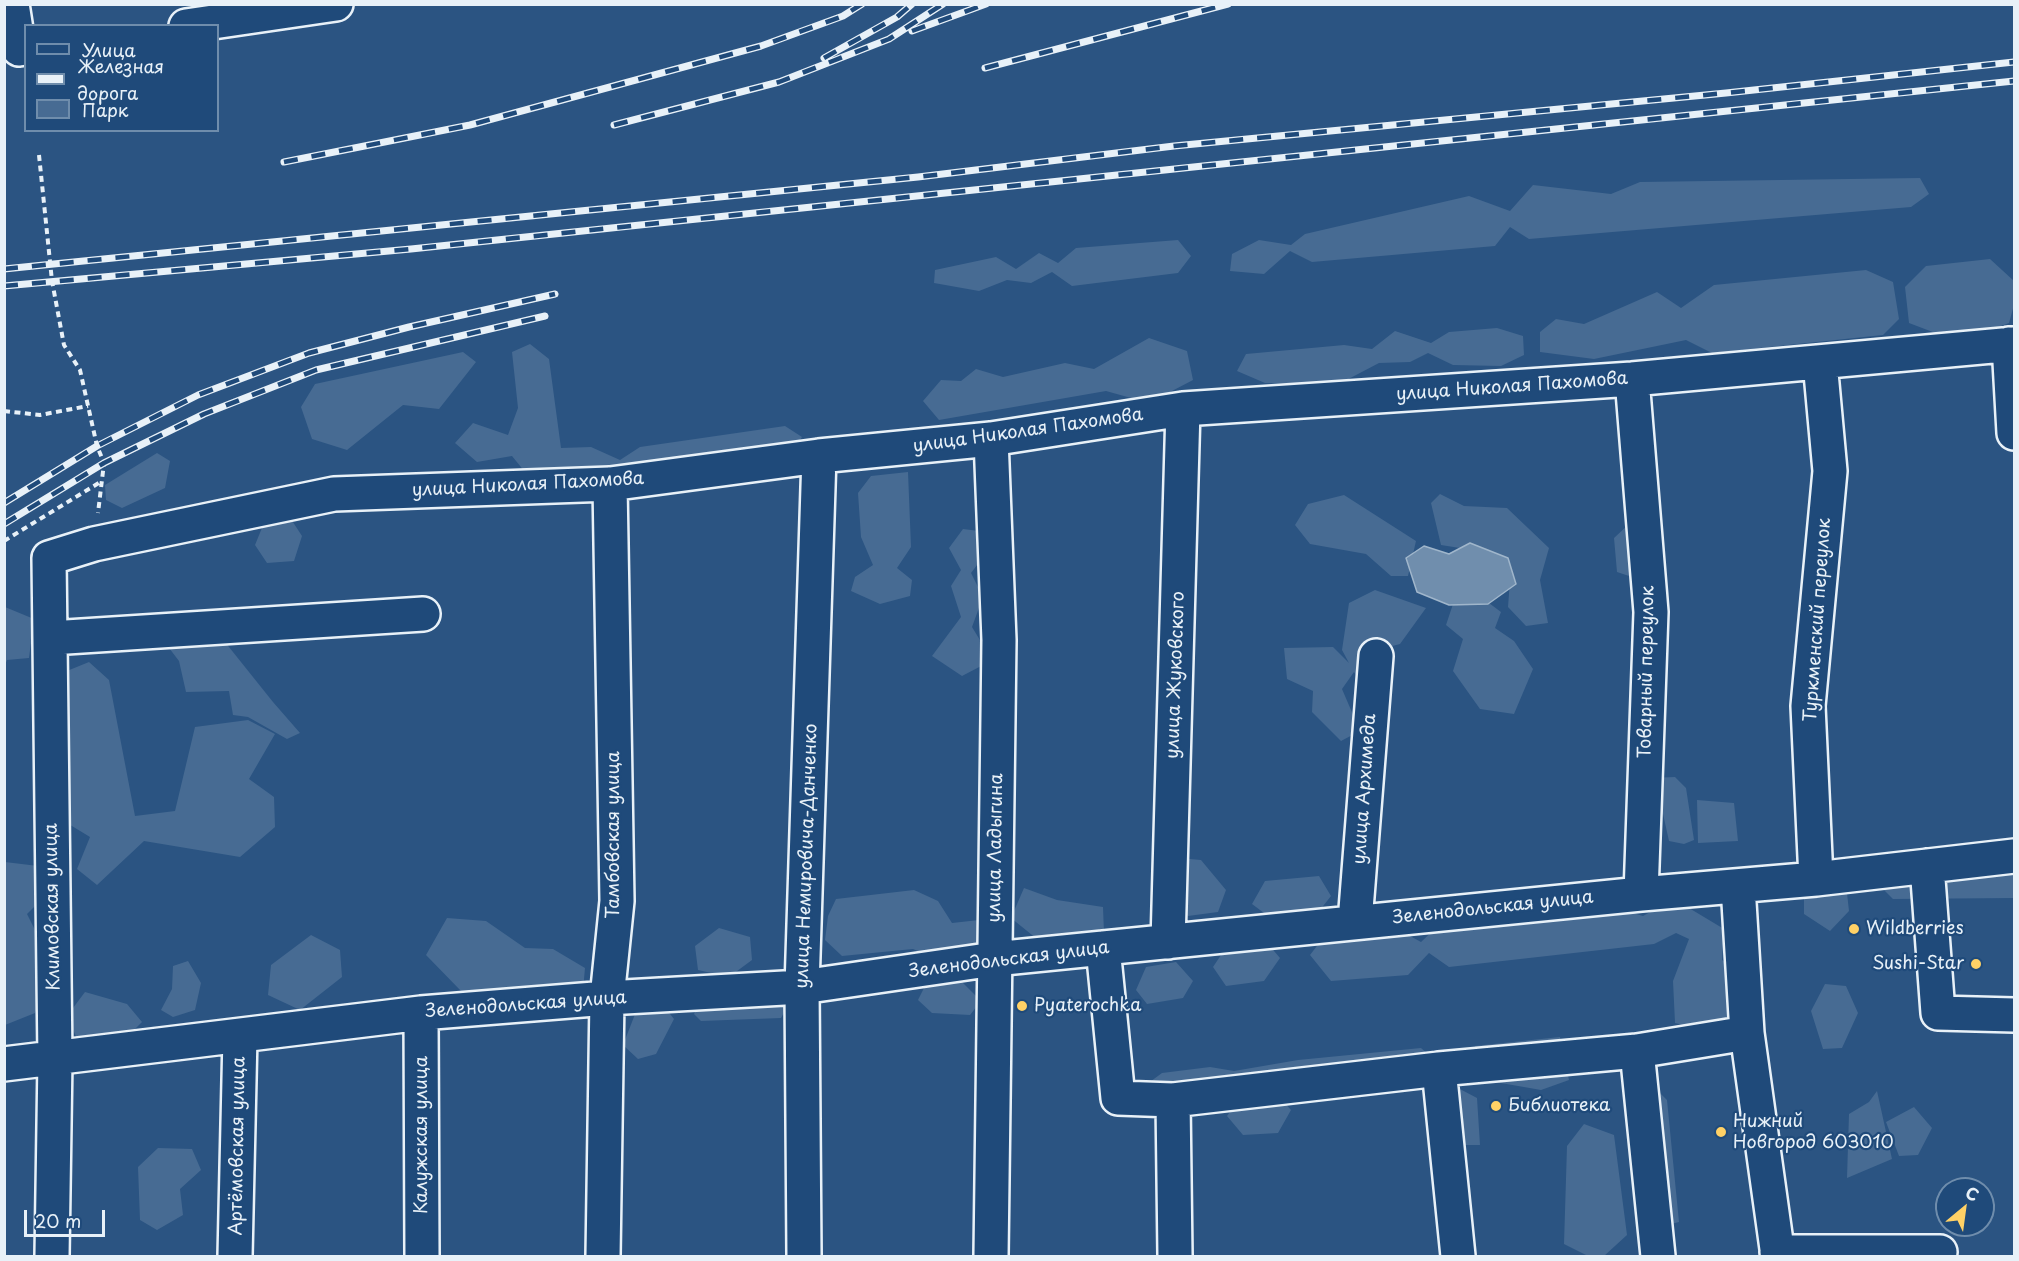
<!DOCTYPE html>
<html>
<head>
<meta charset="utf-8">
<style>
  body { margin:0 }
  #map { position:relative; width:2019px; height:1261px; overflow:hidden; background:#2b5482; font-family:"Playpen Sans",sans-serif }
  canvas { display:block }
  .frame { position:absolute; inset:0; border:6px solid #e8f1f8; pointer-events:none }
  .legend { position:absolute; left:24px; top:24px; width:195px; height:108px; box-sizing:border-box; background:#1f4a7a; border:2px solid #6f8dac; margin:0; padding:8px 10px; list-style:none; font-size:18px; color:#e8f1f8 }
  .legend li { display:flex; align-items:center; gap:12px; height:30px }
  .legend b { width:30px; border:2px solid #6f8dac }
  .north { position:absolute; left:1935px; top:1177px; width:60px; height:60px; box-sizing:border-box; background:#1f4a7a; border:2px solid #6f8dac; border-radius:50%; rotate:29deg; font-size:16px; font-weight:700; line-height:24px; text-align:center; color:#e8f1f8 }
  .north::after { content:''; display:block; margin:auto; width:21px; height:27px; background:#ffd166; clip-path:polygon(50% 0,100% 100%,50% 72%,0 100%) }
  .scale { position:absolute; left:24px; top:1210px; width:81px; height:27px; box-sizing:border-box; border:3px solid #e8f1f8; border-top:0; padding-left:8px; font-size:18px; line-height:21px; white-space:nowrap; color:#e8f1f8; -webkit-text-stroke:4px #1f4a7a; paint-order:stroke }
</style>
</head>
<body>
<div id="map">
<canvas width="2019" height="1261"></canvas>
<div class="frame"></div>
<ul class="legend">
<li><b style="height:8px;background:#1f4a7a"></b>Улица</li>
<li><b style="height:8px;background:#e8f1f8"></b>Железная дорога</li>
<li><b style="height:16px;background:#476b93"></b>Парк</li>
</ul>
<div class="north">С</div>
<div class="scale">20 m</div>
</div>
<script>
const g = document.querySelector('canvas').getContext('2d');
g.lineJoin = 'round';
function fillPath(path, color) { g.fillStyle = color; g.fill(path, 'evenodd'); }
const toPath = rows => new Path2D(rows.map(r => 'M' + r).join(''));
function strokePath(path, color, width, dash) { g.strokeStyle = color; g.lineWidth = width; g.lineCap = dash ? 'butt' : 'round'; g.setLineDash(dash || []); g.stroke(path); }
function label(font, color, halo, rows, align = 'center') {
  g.font = font + ' "Playpen Sans",sans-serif'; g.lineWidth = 4.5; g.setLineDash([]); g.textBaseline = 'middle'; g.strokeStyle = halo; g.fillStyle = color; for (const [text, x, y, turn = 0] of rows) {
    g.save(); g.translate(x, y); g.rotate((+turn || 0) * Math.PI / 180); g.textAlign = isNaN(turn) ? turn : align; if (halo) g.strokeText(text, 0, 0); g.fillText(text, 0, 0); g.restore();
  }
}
const green = toPath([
  [1920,178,1929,194,1911,207,1529,239,1510,227,1495,246,1312,262,1290,251,1264,274,1230,271,1232,254,1259,240,1291,245,1305,234,1469,196,1510,211,1533,185,1611,194,1640,182],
  [1178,240,1191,256,1178,273,1072,286,1052,272,1031,283,1007,280,979,291,934,283,935,270,996,257,1016,269,1039,253,1058,263,1076,248],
  [1990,259,2014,281,2014,305,2009,323,1959,342,1909,323,1905,287,1926,266],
  [1866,270,1893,282,1899,319,1883,335,1712,353,1686,340,1594,359,1540,352,1540,332,1556,319,1584,324,1657,292,1681,308,1714,285],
  [1497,328,1523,336,1524,355,1501,366,1453,365,1428,353,1410,362,1379,363,1337,385,1265,383,1237,371,1246,354,1344,345,1372,349,1395,331,1431,343,1449,332],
  [1149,338,1187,351,1193,380,1149,403,1106,391,939,420,923,401,941,380,961,381,976,369,1003,377,1065,363,1094,369],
  [530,344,549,359,561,448,591,447,620,460,640,447,785,426,802,437,793,451,529,477,512,456,477,462,455,443,473,423,508,435,518,408,512,352],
  [463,352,476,362,439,409,403,405,347,450,312,439,301,407,315,384],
  [157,453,170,461,165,488,122,508,106,500,105,485],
  [908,472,911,547,897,568,912,580,910,596,880,604,851,591,855,577,873,565,861,537,858,493,871,476],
  [1440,494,1464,506,1507,508,1549,548,1540,580,1548,623,1526,626,1508,607,1510,580,1491,553,1441,545,1431,503],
  [1344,495,1416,541,1408,576,1391,576,1366,554,1310,544,1295,525,1308,504],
  [289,516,302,536,294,561,267,563,255,545,264,523],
  [1629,524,1632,577,1617,572,1614,538],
  [963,529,979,531,987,552,971,573,983,597,972,627,983,645,985,664,962,676,932,656,961,617,951,586,961,570,949,548],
  [1375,590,1426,608,1400,644,1366,653,1358,678,1354,672,1342,689,1360,731,1341,741,1312,712,1313,691,1287,679,1284,648,1333,647,1349,663,1342,650,1349,603],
  [1485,600,1501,612,1495,628,1514,641,1533,669,1514,714,1480,709,1453,671,1463,639,1446,625,1454,601],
  [5,607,34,619,29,658,7,660,5,665],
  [221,637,273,702,300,733,287,739,248,717,233,715,229,691,186,692,179,661,166,644],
  [89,662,109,680,135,816,175,811,195,727,248,720,275,734,249,779,274,797,275,827,240,857,144,841,97,885,77,869,90,837,67,823,62,673],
  [1675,777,1686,788,1694,840,1684,844,1669,841,1663,814,1648,794,1651,778],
  [1697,800,1734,803,1738,841,1698,843],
  [1179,858,1201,860,1226,890,1218,912,1188,916,1174,906],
  [5,862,38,866,38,903,27,914,37,934,43,989,35,1013,5,1025],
  [2014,865,2014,898,1893,899,1880,886],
  [1319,876,1331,896,1320,910,1268,916,1252,904,1265,881],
  [1846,884,1849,911,1830,931,1804,914,1804,895],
  [1024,888,1057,900,1103,907,1104,933,1037,939,1011,918],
  [914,890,938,901,952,923,979,920,989,936,976,956,934,958,913,949,842,956,825,940,828,916,836,899],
  [1674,899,1724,929,1722,960,1734,969,1740,1017,1708,1031,1675,1023,1673,981,1689,939,1676,933,1654,944,1449,967,1429,953,1408,975,1331,981,1310,955,1326,934,1390,925,1421,942,1443,921,1599,903,1643,916],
  [447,918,486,921,525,948,553,949,585,968,583,990,461,991,426,955],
  [719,928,750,937,752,960,729,977,698,970,695,946],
  [311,935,340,950,342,977,300,1010,268,995,271,965],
  [1263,938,1280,958,1264,981,1226,986,1213,967,1231,940],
  [188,961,201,983,195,1010,173,1017,161,1010,172,989,173,966],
  [1176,962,1193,981,1183,998,1147,1004,1136,990,1146,967],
  [961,981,981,1001,970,1015,932,1013,918,1000,926,984],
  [1825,984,1846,986,1858,1013,1842,1048,1823,1049,1811,1011],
  [85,992,127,1004,142,1022,123,1041,78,1041,67,1016],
  [701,998,791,1000,781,1018,701,1021,694,1014],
  [659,1000,674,1019,656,1054,638,1059,623,1045,639,1004],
  [1560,1037,1569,1080,1541,1090,1478,1079,1475,1046],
  [1421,1048,1432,1058,1387,1071,1364,1059,1302,1082,1180,1097,1147,1084,1162,1073,1210,1067,1234,1071,1298,1060],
  [1654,1087,1667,1100,1679,1222,1667,1225],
  [1458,1088,1477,1098,1480,1145,1459,1145,1450,1107],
  [1877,1091,1892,1159,1847,1178,1849,1114,1869,1102],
  [1275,1092,1291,1110,1278,1133,1243,1135,1227,1116,1242,1095],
  [1914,1107,1932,1128,1918,1155,1899,1156,1886,1122],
  [1584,1124,1614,1135,1627,1235,1604,1256,1588,1256,1564,1244,1567,1146],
  [158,1148,192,1149,201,1170,180,1189,183,1215,157,1230,140,1220,138,1167]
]);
const water = toPath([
  [1470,543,1508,558,1516,584,1488,604,1449,605,1417,592,1406,558,1424,546,1449,554,1470,543]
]);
const path = toPath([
  [39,155,52,281,64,345,80,370,97,446,104,463,98,513],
  [4,411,40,415,88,406],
  [4,541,102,481]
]);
const minor = toPath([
  [12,4,19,49,26,48],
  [186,26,336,4],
  [2009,344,2014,433],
  [1632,379,1651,612,1641,894],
  [991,439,999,640,991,1256],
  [51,638,423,614],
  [1927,866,1938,1013,2014,1015],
  [1816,879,1808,706,1830,471,1820,362],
  [1738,886,1747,1033,1778,1256],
  [1355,922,1376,656],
  [1168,942,1183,409],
  [1103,948,1118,1098,1173,1100,1439,1069,1637,1051,1747,1033],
  [421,1013,422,1256],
  [1637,1051,1658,1256],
  [4,1064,421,1013,607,998,802,987,994,959,1641,894,1816,879,2014,856],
  [1439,1069,1458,1256],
  [1173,1100,1175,1256],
  [1777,1252,1940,1252],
  [52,1256,55,1059,49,558,94,544,334,494,610,484,819,456,991,439,1183,409,1632,379,2014,344],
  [235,1256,240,1036],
  [603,1256,607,998,617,901,610,484],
  [804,1256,802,987,819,456]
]);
const rail = toPath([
  [912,31,986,4],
  [824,58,897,17,912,4],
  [985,68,1228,4],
  [614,125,779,82,889,39,943,4],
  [284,162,470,125,761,46,843,16,862,4],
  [4,269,918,177,1174,146,1726,93,2014,62],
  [4,286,411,249,2014,81],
  [4,503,97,446,198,395,309,353,409,327,555,294],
  [4,524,104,463,204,414,316,370,545,316]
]);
const markers = [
  [1854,929,6,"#ffd166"],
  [1976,964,6,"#ffd166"],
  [1022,1006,6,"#ffd166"],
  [1496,1106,6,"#ffd166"],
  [1721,1132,6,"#ffd166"]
];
const streetNames = [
  ["улица Николая Пахомова",1512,387,-4],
  ["улица Николая Пахомова",1028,431,-8],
  ["улица Николая Пахомова",528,485,-3],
  ["Туркменский переулок",1818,620,-86],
  ["Товарный переулок",1647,672,-89],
  ["улица Жуковского",1176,675,-88],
  ["улица Архимеда",1365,789,-86],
  ["Тамбовская улица",614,835,-90],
  ["улица Ладыгина",996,848,-89],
  ["улица Немировича-Данченко",807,856,-88],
  ["Климовская улица",53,907,-91],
  ["Зеленодольская улица",1493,908,-6],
  ["Зеленодольская улица",1009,960,-7],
  ["Зеленодольская улица",526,1005,-4],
  ["Калужская улица",422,1135,-90],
  ["Артёмовская улица",238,1146,-89]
];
const poiNames = [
  ["Wildberries",1866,929],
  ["Sushi-Star",1964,964,"right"],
  ["Pyaterochka",1034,1006],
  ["Библиотека",1508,1106],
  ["Нижний",1733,1122],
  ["Новгород 603010",1733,1143]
];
fillPath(green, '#476b93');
fillPath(water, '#708ead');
strokePath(water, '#a0b6cb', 1.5);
strokePath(minor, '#e8f1f8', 38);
strokePath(path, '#e8f1f8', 4, [6, 4.5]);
strokePath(minor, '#1f4a7a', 33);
strokePath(rail, '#e8f1f8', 7);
strokePath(rail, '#1f4a7a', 4.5, [14]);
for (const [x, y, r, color] of markers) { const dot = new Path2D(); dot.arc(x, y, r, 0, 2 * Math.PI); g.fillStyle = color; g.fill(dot); strokePath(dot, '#1f4a7a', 2); }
label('18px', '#e8f1f8', '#1f4a7a', streetNames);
label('18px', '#e8f1f8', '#1f4a7a', poiNames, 'left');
</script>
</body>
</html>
